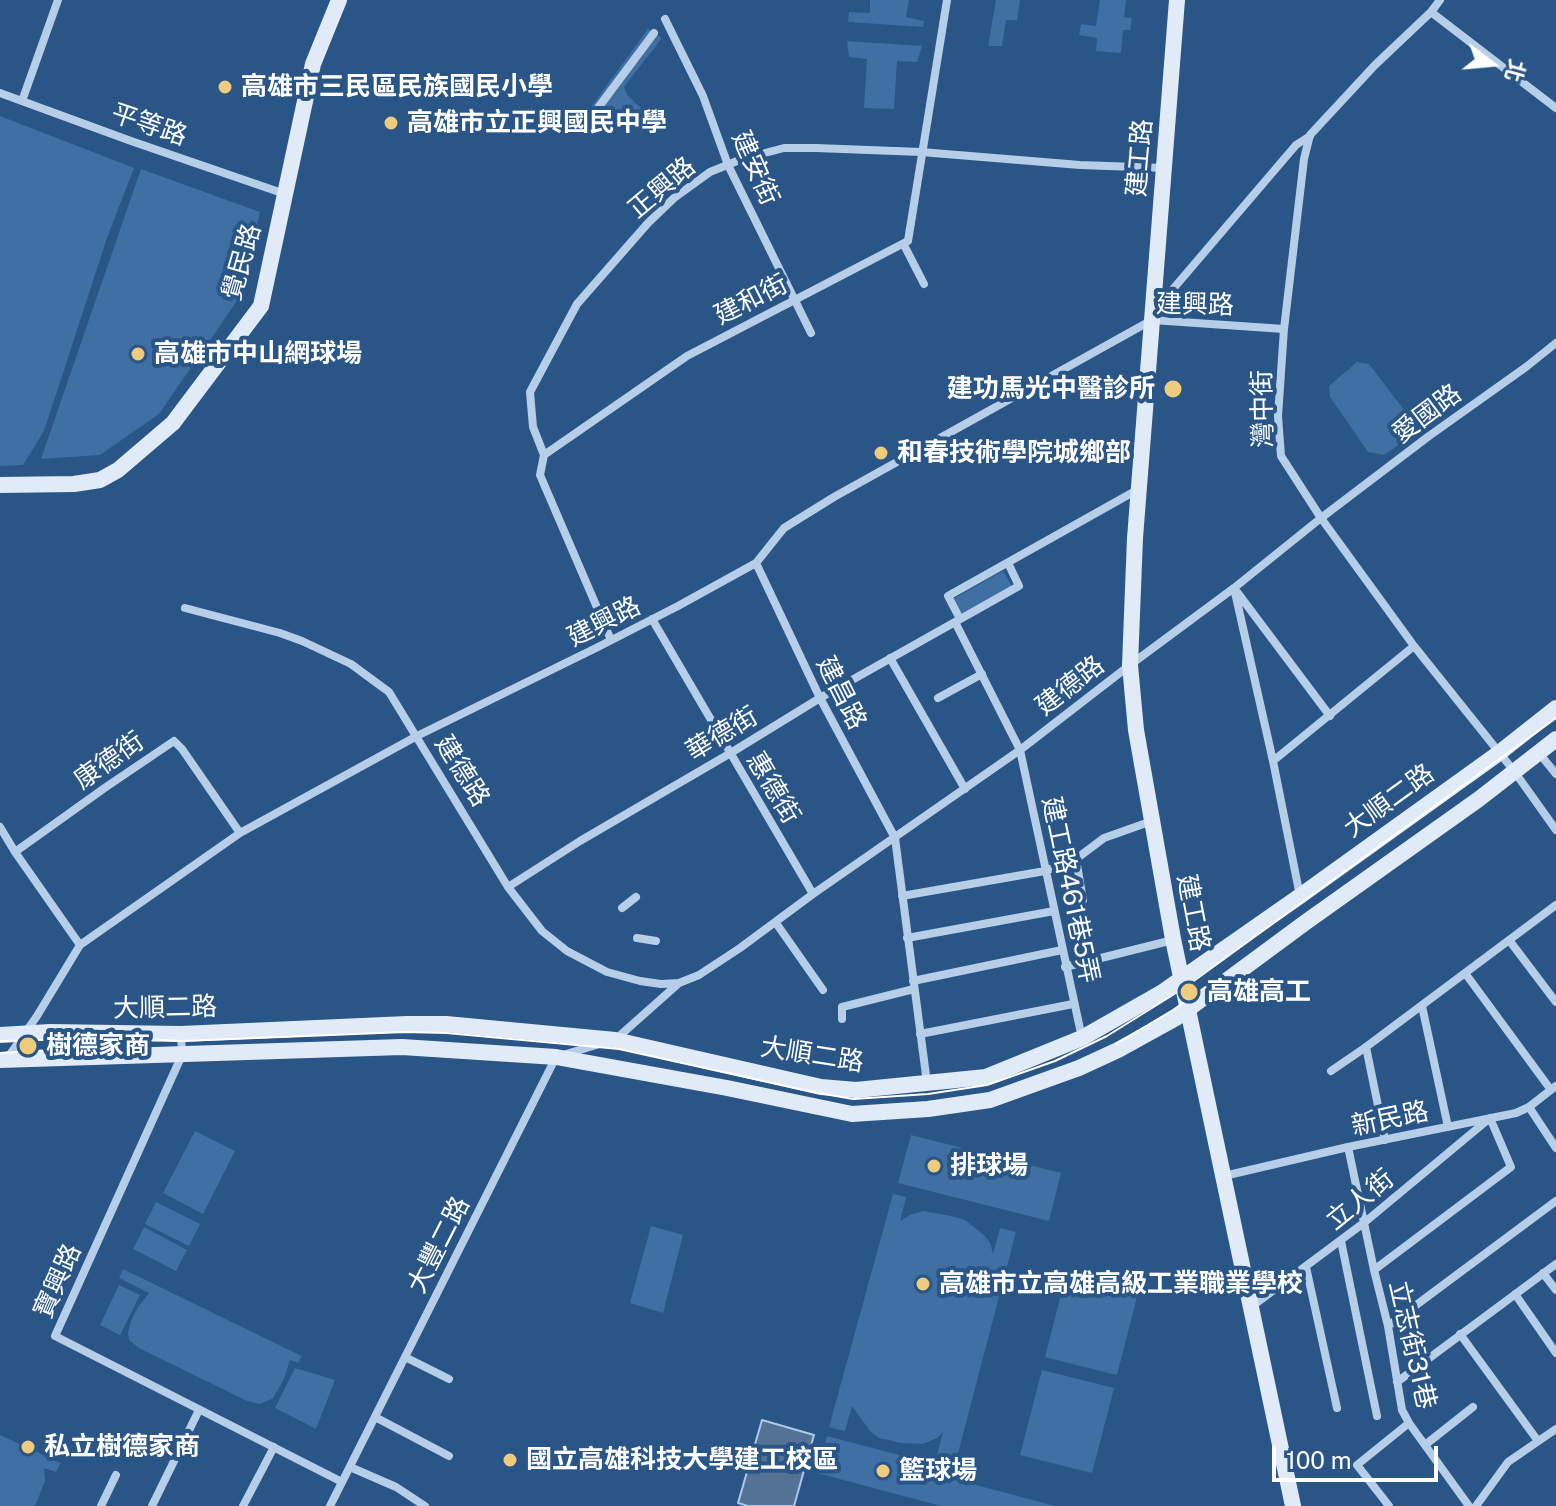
<!DOCTYPE html>
<html>
<head>
<meta charset="utf-8">
<style>
  body { margin:0 }
  #map { position:relative; width:1556px; height:1506px; overflow:hidden; background:#2a5587; font-family:"Public Sans","Noto Sans TC",sans-serif }
  canvas { display:block }
  .north { position:absolute; left:1452px; top:24px; width:80px; height:80px; -webkit-text-stroke:6px #2a5587; paint-order:stroke; rotate:106deg; font-size:22px; font-weight:700; line-height:32px; text-align:center; color:#fff }
  .north::after { content:''; display:block; margin:auto; width:28px; height:36px; background:#fff; clip-path:polygon(50% 0,100% 100%,50% 72%,0 100%) }
  .scale { position:absolute; left:1272px; top:1446px; width:166px; height:36px; box-sizing:border-box; border:4px solid #fff; border-top:0; padding-left:10px; font-size:24px; line-height:28px; white-space:nowrap; color:#fff; -webkit-text-stroke:6px #2a5587; paint-order:stroke }
</style>
</head>
<body>
<div id="map">
<canvas width="1556" height="1506"></canvas>
<div class="north">北</div>
<div class="scale">100 m</div>
</div>
<script>
const g = document.querySelector('canvas').getContext('2d');
g.lineJoin = 'round';
function fillPath(path, color) { g.fillStyle = color; g.fill(path, 'evenodd'); }
const toPath = rows => new Path2D(rows.map(r => 'M' + r).join(''));
function strokePath(path, color, width, dash) { g.strokeStyle = color; g.lineWidth = width; g.lineCap = dash ? 'butt' : 'round'; g.setLineDash(dash || []); g.stroke(path); }
function label(font, color, halo, rows, align = 'center') {
  g.font = font + ' "Public Sans","Noto Sans TC",sans-serif'; g.lineWidth = 8; g.setLineDash([]); g.textBaseline = 'middle'; g.strokeStyle = halo; g.fillStyle = color; for (const [text, x, y, turn = 0] of rows) {
    g.save(); g.translate(x, y); g.rotate((+turn || 0) * Math.PI / 180); g.textAlign = isNaN(turn) ? turn : align; if (halo) g.strokeText(text, 0, 0); g.fillText(text, 0, 0); g.restore();
  }
}
const green = toPath([
  [870,0,909,0,906,17,924,21,923,27,848,22,849,12,870,13],
  [996,0,1020,0,1017,20,1006,20,1002,46,988,46],
  [1100,0,1126,0,1124,17,1132,18,1130,30,1123,30,1121,53,1096,51,1097,38,1079,35,1081,24,1096,26],
  [648,29,662,38,624,87,628,96,658,124,651,135,614,109,602,126,590,136,578,125],
  [847,41,922,46,917,62,897,61,894,109,864,108,867,59,849,57],
  [0,116,134,168,107,238,44,431,23,465,0,466],
  [141,169,260,212,241,295,159,414,100,455,41,459],
  [1357,362,1369,364,1414,423,1413,435,1384,455,1368,452,1330,397,1329,386],
  [1003,571,1012,586,961,614,953,599],
  [195,1131,235,1151,203,1214,163,1193],
  [911,1135,1061,1173,1049,1221,898,1183],
  [893,1194,906,1197,900,1221,910,1215,923,1211,951,1216,965,1220,985,1236,990,1243,993,1254,1000,1228,1016,1232,956,1461,937,1455,943,1432,937,1438,923,1444,900,1443,889,1440,879,1438,870,1431,852,1406,845,1431,829,1427],
  [156,1202,200,1224,189,1246,145,1224],
  [651,1226,683,1235,663,1313,630,1303],
  [144,1227,187,1250,176,1271,133,1249],
  [123,1269,285,1348,302,1356,298,1363,290,1360,284,1379,273,1398,260,1404,247,1401,139,1348,129,1340,128,1333,131,1321,138,1307,149,1293,119,1278],
  [1066,1275,1138,1293,1117,1375,1045,1357],
  [119,1285,140,1295,120,1335,100,1325],
  [295,1368,335,1380,316,1429,275,1408],
  [1042,1370,1114,1388,1092,1473,1020,1455],
  [0,1435,61,1463,56,1472,44,1468,45,1481,35,1506,0,1506],
  [827,1436,948,1468,946,1477,1055,1506,941,1506,817,1473]
]);
const water = toPath([
  [762,1420,814,1435,794,1506,748,1506,738,1503,762,1420]
]);
const street = toPath([
  [1440,0,1431,12,1375,65,1310,135,1304,159,1284,329,1278,416,1281,456,1321,518,1414,646,1514,771,1556,830],
  [1431,12,1556,108],
  [665,19,703,96,728,165,811,333],
  [0,93,131,141,285,194],
  [22,101,58,0],
  [592,116,654,33],
  [904,245,924,284],
  [1157,312,1173,289,1296,145,1310,136],
  [544,455,687,356,908,241,947,0],
  [756,563,820,698,895,838,927,1083],
  [1234,588,1273,761,1300,896],
  [1237,592,1330,716],
  [185,608,280,633,302,641,351,664,389,692,508,887,542,931,567,951,607,972,640,981,661,984,679,983,699,975,740,948,813,894,1020,750,1130,665,1234,588,1321,518,1429,436,1526,367,1556,343],
  [652,619,813,894],
  [960,619,948,596,1137,490],
  [955,622,1020,750,1082,1038],
  [611,640,540,475,544,455,533,427,530,392,577,304,648,223,674,198,710,172,742,159,784,148,816,148,921,152,1080,165,1164,168],
  [890,658,965,789],
  [938,698,982,674],
  [1539,753,1556,774],
  [1273,761,1414,646],
  [0,827,15,852,80,945],
  [15,852,106,787,174,741,182,749,240,833],
  [1076,859,1083,900],
  [508,887,580,841,729,754,820,698,1019,586,1008,563],
  [902,896,1045,871,1076,859,1104,838,1152,821],
  [622,908,636,897],
  [776,923,823,990],
  [637,938,656,941],
  [907,938,1054,911],
  [1509,940,1556,1002],
  [1065,967,1173,940],
  [1465,973,1551,1090],
  [913,981,1062,950],
  [1422,1006,1448,1127],
  [842,1019,842,1007,914,989],
  [181,1034,182,1055,55,1336,342,1482],
  [920,1034,1073,1004],
  [616,1039,679,983],
  [1366,1047,1385,1140],
  [6,1060,37,1016,80,945,240,833,417,736,598,647,678,606,756,563,784,528,834,497,1152,320,1284,329],
  [1331,1071,1366,1047,1556,905],
  [1529,1107,1556,1148],
  [1348,1147,1374,1270,1388,1326,1402,1410,1409,1423,1469,1506],
  [1224,1176,1348,1147,1516,1113,1529,1107,1556,1086],
  [1341,1241,1377,1416],
  [1306,1267,1337,1408],
  [1543,1273,1556,1290],
  [1515,1294,1556,1353],
  [1251,1307,1365,1222,1490,1118,1511,1167,1374,1270],
  [1388,1326,1556,1201],
  [1460,1334,1538,1441],
  [405,1357,449,1379],
  [1397,1382,1556,1264],
  [375,1417,449,1456],
  [1425,1445,1473,1407],
  [350,1467,396,1487,425,1506],
  [101,1506,116,1475],
  [152,1506,199,1410],
  [243,1506,274,1447],
  [330,1506,556,1057,603,1043],
  [1389,1506,1357,1465,1409,1423],
  [1476,1506,1508,1462,1556,1429]
]);
const secondary = toPath([
  [1177,0,1135,538,1130,665,1136,730,1173,939,1293,1506],
  [0,485,74,484,100,480,118,470,173,423,261,306,313,64,339,0],
  [0,1035,50,1032,181,1034,407,1024,446,1024,615,1040,821,1087,856,1090,986,1077,1082,1038,1161,993,1300,896,1499,753,1556,708],
  [0,1060,402,1047,556,1057,727,1088,852,1114,928,1109,990,1100,1079,1068,1118,1050,1176,1018,1306,922,1479,799,1556,739]
]);
const tram = toPath([
  [0,1041,124,1038,182,1041,405,1032,447,1033,619,1049,813,1092,853,1099,928,1094,987,1085,1055,1061,1107,1036,1184,988,1556,718],
  [1116,1044,1173,1010,1207,986],
  [0,1053,52,1050]
]);
const markers = [
  [225,87,8,"#efcb7e"],
  [391,123,8,"#efcb7e"],
  [138,354,8,"#efcb7e"],
  [1173,389,10,"#efcb7e"],
  [881,453,8,"#efcb7e"],
  [1189,992,10,"#efcb7e"],
  [28,1046,10,"#efcb7e"],
  [934,1166,8,"#efcb7e"],
  [923,1284,8,"#efcb7e"],
  [28,1447,8,"#efcb7e"],
  [510,1460,8,"#efcb7e"],
  [883,1471,8,"#efcb7e"]
];
const poiNames = [
  ["高雄市三民區民族國民小學",241,87],
  ["高雄市立正興國民中學",407,123],
  ["高雄市中山網球場",154,354],
  ["建功馬光中醫診所",1155,389,"right"],
  ["和春技術學院城鄉部",897,453],
  ["高雄高工",1207,992],
  ["樹德家商",46,1046],
  ["排球場",950,1166],
  ["高雄市立高雄高級工業職業學校",939,1284],
  ["私立樹德家商",44,1447],
  ["國立高雄科技大學建工校區",526,1460],
  ["籃球場",899,1471]
];
const streetNames = [
  ["平等路",149,125,19],
  ["建工路",1140,158,-85],
  ["建安街",755,168,66],
  ["正興路",662,188,-40],
  ["覺民路",242,262,-74],
  ["建和街",751,300,-27],
  ["建興路",1195,305,1],
  ["灣中街",1263,409,-91],
  ["愛國路",1427,414,-37],
  ["建興路",604,622,-27],
  ["建德路",1070,686,-38],
  ["建昌路",841,693,63],
  ["華德街",722,734,-31],
  ["康德街",109,761,-35],
  ["建德路",462,771,58],
  ["惠德街",773,788,59],
  ["大順二路",1389,801,-36],
  ["建工路461巷5弄",1070,890,78],
  ["建工路",1193,913,79],
  ["大順二路",165,1008,-1],
  ["大順二路",812,1055,9],
  ["新民路",1390,1119,-12],
  ["立人街",1360,1200,-39],
  ["大豐二路",439,1245,-63],
  ["寶興路",58,1281,-66],
  ["立志街31巷",1412,1345,77]
];
fillPath(green, '#3f6fa3');
fillPath(water, '#547294');
strokePath(water, '#abc9e8', 2);
strokePath(street, '#b6cee8', 8);
strokePath(secondary, '#e0ebf7', 16);
strokePath(tram, '#fff', 2);
for (const [x, y, r, color] of markers) { const dot = new Path2D(); dot.arc(x, y, r, 0, 2 * Math.PI); g.fillStyle = color; g.fill(dot); strokePath(dot, '#2a5587', 3); }
label('bold 26px', '#fff', '#2a5587', poiNames, 'left');
label('26px', '#fff', '#2a5587', streetNames);
</script>
</body>
</html>
